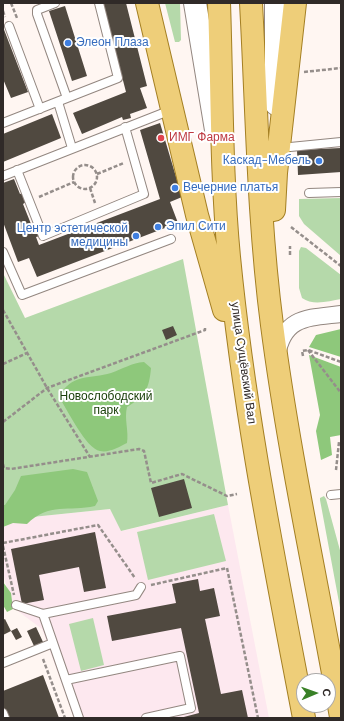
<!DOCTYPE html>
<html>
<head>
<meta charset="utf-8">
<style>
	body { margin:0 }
	#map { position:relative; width:344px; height:721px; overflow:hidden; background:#fff6f2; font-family:"DM Sans",sans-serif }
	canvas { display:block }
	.frame { position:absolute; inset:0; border:4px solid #302a28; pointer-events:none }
	.north { position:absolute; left:296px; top:673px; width:40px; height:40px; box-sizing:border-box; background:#fff; border:1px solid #acaaa9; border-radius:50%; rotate:88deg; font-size:11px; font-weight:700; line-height:16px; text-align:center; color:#302a28 }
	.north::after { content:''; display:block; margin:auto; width:14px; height:18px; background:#398127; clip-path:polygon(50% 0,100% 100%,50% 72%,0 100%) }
</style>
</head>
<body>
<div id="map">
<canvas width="344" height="721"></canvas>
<div class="frame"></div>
<div class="north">С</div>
</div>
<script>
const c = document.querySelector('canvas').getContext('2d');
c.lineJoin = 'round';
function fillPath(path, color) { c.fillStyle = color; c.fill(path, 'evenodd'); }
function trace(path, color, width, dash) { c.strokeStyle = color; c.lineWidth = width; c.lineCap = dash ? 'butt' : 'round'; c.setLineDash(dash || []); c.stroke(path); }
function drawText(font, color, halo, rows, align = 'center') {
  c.font = font + ' "DM Sans",sans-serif'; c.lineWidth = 4; c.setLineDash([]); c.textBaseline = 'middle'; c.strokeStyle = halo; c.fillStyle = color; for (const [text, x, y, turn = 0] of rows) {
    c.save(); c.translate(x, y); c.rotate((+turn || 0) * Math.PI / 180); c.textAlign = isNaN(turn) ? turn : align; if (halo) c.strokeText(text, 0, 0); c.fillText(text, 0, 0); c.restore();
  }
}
const education = new Path2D(`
	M 228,505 L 269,718 L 74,718 L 42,629 L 11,606 L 3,572 L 3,520 L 110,509 L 122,531 Z`);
const green = new Path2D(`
	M 165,3 L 180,3 L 181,40 L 179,42 L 175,42 Z
	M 341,198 L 341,256 L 304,224 L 299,216 L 299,199 Z
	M 301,247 L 306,248 L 341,275 L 341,299 C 329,301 313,306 302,298 L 299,288 L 299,251 Z
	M 183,259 L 228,505 L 121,531 L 110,509 L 3,520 L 3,273 L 25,318 Z
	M 324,496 L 326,499 L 341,554 L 341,613 L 320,500 L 320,498 Z
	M 214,514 L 226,561 L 148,580 L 137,532 Z
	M 93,618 L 104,665 L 81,671 L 69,624 Z`);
const forest = new Path2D(`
	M 341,329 L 341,357 L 309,347 L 316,335 Z
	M 309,355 L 341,367 L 341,435 L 330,437 L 332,455 L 321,460 L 316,431 L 320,415 Z
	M 144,362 L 151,368 C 149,390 145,396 127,407 C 124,419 129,431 127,443 C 119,447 109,453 100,451 C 86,449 67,409 59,397 C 71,373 91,379 111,373 C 122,369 132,363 144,362 Z
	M 73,469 L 87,472 L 98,501 L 95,506 C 69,512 49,502 27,524 L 13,523 L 3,527 L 3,505 L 5,505 L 15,490 L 21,476 Z
	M 3,582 L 11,593 L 13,609 L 7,612 L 3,605 Z`);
const building = new Path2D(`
	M 103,3 L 126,3 L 147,86 L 140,88 L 147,108 L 130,114 L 131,118 L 123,120 L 122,117 L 82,134 L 73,113 L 126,92 Z
	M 65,6 L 87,76 L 72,81 L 49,11 Z
	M 3,27 L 28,92 L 11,98 L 3,79 Z
	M 52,114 L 61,138 L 3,162 L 3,134 Z
	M 160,123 L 182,197 L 170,202 L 178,223 L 37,277 L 29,258 L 18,262 L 3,222 L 3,183 L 14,179 L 20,194 L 23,193 L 26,202 L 23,204 L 33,229 L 36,227 L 40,236 L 36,237 L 39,245 L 160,199 L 140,130 Z
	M 341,148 L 341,172 L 298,175 L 297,150 Z
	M 173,326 L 177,335 L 166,340 L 162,330 Z
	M 184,479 L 192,508 L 159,517 L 151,488 Z
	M 95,532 L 106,588 L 84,592 L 79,567 L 39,575 L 44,600 L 22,604 L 11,549 Z
	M 198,579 L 200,591 L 214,588 L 220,616 L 205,619 L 221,694 L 242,690 L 248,718 L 180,718 L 199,713 L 181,628 L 112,641 L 107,616 L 176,603 L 172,584 Z
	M 5,619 L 11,631 L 3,635 L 3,620 Z
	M 36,627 L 43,642 L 34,646 L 27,631 Z
	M 17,628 L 22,637 L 16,640 L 11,631 Z
	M 43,675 L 59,718 L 8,718 L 3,705 L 3,691 Z`);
const path = new Path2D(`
	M 11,3 L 17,18
	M 3,11 L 5,17
	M 304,72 L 341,68
	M73 177a12 12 0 1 1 24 0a12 12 0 1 1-24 0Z
	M 97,174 L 124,163
	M 90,188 L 95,203
	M 39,197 L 74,182
	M 291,227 L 341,266
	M 290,255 L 290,246
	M 3,310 L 47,388 L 90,457
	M 308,350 L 341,393
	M 303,356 L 302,351 L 308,350 L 341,362
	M 3,364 L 27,353
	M 3,422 L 47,388 L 205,330 L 205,327
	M 3,464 L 4,468 L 11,469 L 139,449 L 144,451 L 151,483 L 182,474 L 227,496 L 237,494
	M 336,470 L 339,442 L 341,441
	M 3,543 L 98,525 L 135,578
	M 3,546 L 14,595
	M 151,585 L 227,568 L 258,718
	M 43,659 L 65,718`);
const lane = new Path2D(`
	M 55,3 L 37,10 L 37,14 L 67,98
	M 9,26 L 40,109
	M 58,102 L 72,148
	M 3,123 L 118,78 L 99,3
	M 280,148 L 341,142
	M 17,170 L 43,236 L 144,194 L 125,127
	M 3,176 L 171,110
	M 309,193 L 341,192
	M 3,252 L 22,295 L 171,239
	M 331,495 L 341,494
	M 16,605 L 43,614 L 79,718
	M 43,614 L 136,595 L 141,587
	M 3,663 L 53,643
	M 66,680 L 180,656 L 191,708 L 146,718
	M 3,713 L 5,718`);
const street = new Path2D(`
	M 277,355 C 284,316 308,318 341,314`);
const secondary = new Path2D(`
	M 195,3 L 216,130
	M 276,104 L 276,3`);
const primary = new Path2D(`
	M 147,3 L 197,215 L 224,310
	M 219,3 C 222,87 221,173 229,257 C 244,412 275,565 304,718
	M 251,3 C 257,110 258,218 272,325 C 289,456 318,587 341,717
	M 274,210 L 276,173 L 295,3`);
const markers = [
	[68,43,4,"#3f7fe0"],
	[161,138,4,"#e0444e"],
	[319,161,4,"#3f7fe0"],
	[175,188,4,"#3f7fe0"],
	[158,227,4,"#3f7fe0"],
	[136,236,4,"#3f7fe0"]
];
const shopNames = [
	["Элеон Плаза",76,43],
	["Каскад-Мебель",311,161,"right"],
	["Вечерние платья",183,188],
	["Эпил Сити",166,227],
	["Центр эстетической",128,229,"right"],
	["медицины",128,243,"right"]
];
const healthNames = [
	["ИМГ Фарма",169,138]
];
const streetNames = [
	["улица Сущёвский Вал",243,363,82]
];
const parkNames = [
	["Новослободский",106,397],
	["парк",106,411]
];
fillPath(education, '#fde8ef');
fillPath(green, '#b5d9aa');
fillPath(forest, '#8ec87b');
fillPath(building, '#504940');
trace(lane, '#938780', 10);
trace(street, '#938780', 18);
trace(secondary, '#938780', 24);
trace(primary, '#a47f23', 24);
trace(path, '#958e8b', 2.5, [4, 2]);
trace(lane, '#fff', 8);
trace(street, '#fff', 16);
trace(secondary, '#fff', 22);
trace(primary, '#eece79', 22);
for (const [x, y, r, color] of markers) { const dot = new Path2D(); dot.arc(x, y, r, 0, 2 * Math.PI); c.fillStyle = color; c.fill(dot); trace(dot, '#fff', 1.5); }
drawText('12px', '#366cbe', '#fff', shopNames, 'left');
drawText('12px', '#be3a42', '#fff', healthNames, 'left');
drawText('12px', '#302a28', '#fff', streetNames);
drawText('12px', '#1b400b', '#fff', parkNames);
</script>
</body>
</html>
